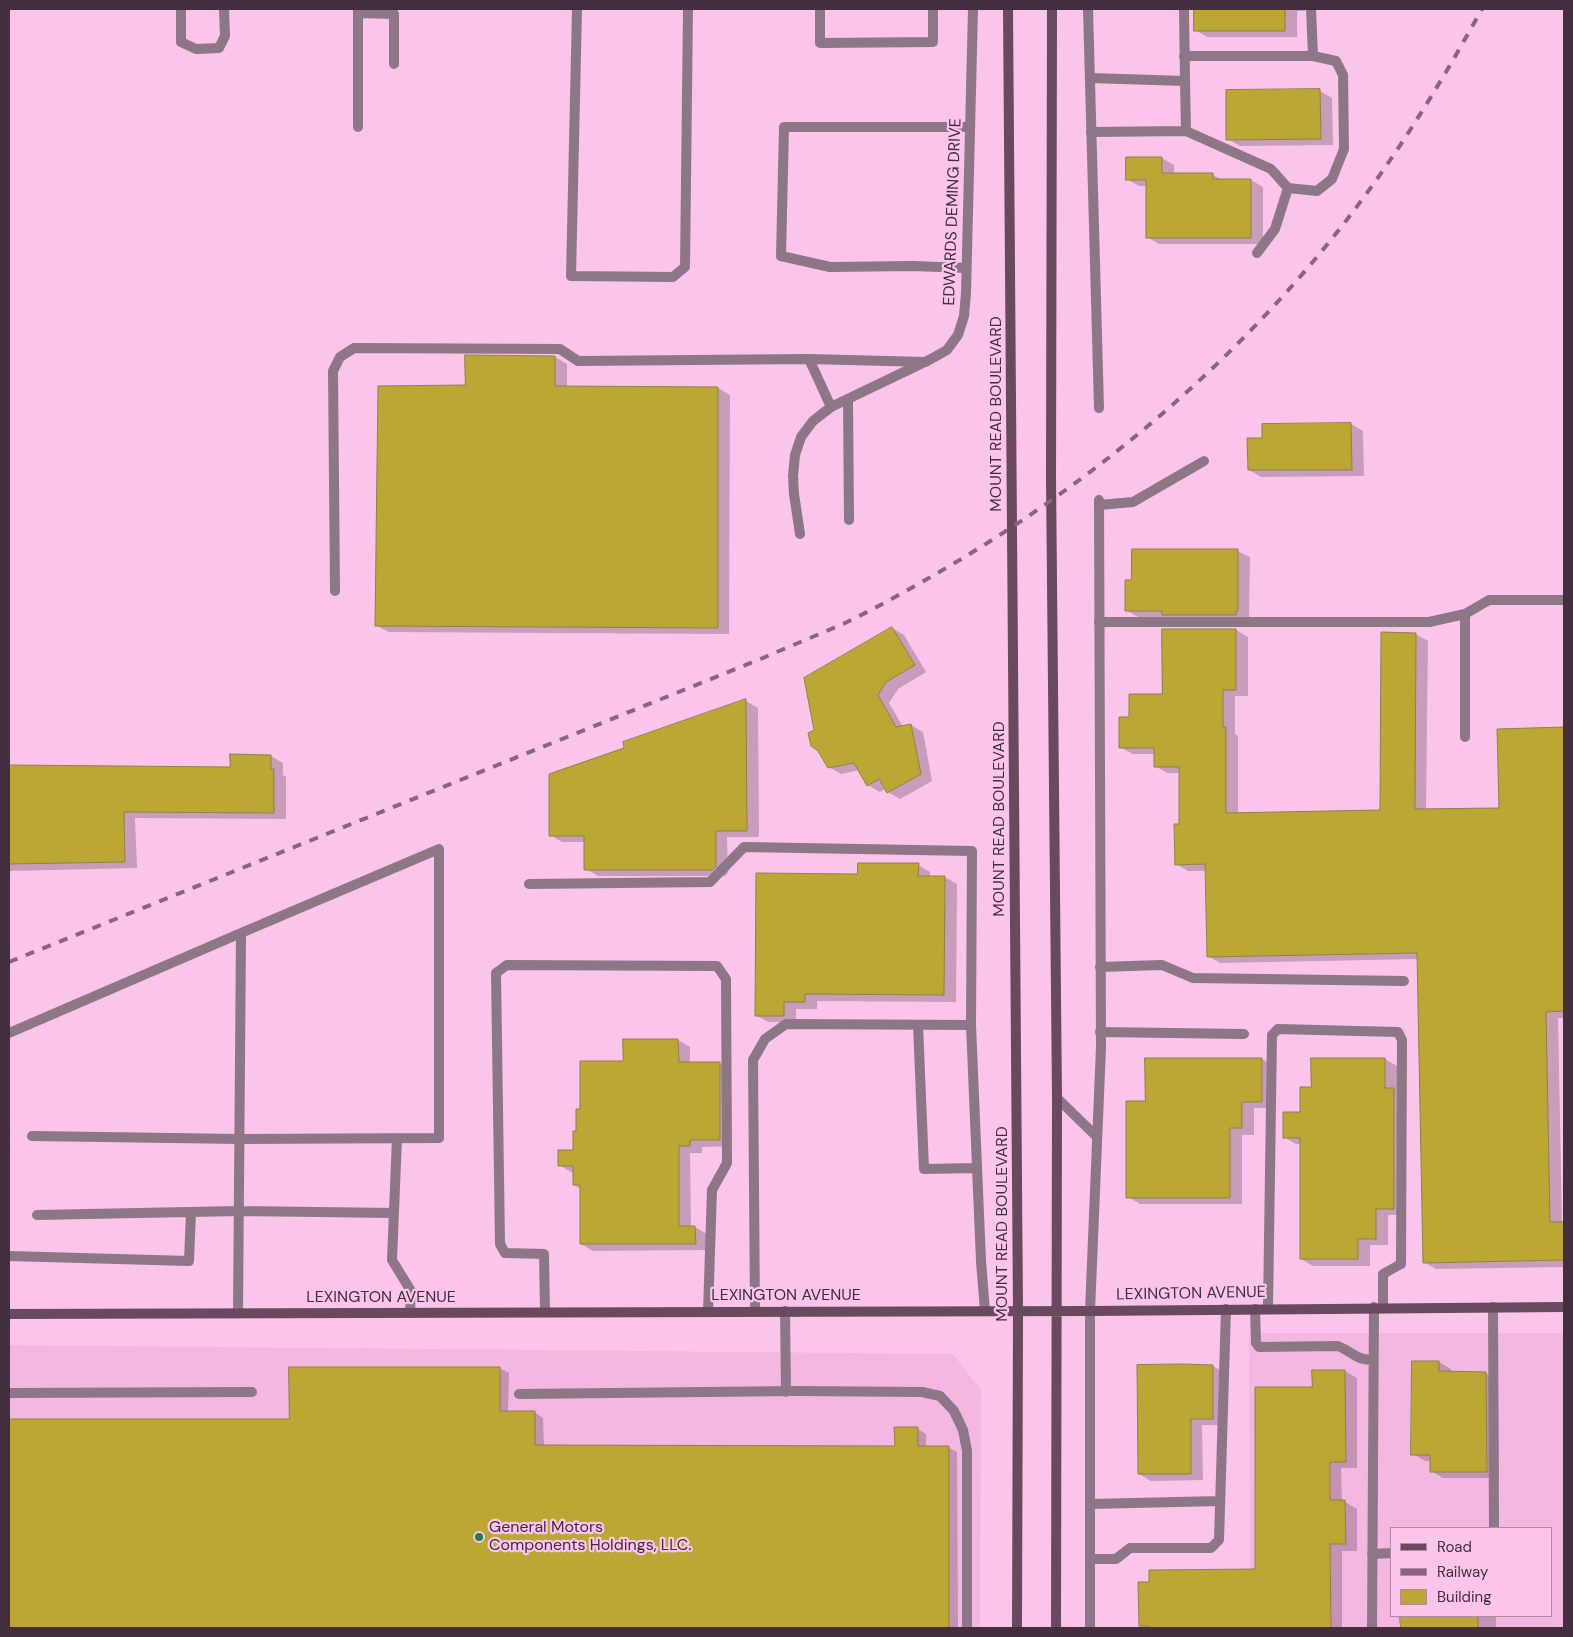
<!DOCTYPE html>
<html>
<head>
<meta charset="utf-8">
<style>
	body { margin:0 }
	#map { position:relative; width:1573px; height:1637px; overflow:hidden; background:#fbc4ea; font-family:"DM Sans",sans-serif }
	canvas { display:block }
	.frame { position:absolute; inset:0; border:10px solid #432e3d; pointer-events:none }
	.legend { position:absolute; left:1390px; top:1527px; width:162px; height:90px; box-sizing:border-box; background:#fbc4ea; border:1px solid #b188a5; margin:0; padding:6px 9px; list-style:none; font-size:15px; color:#432e3d }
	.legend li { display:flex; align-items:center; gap:10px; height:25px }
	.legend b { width:25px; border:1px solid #b188a5 }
</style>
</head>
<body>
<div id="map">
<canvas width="1573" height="1637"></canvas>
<div class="frame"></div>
<ul class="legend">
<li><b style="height:6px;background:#68495e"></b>Road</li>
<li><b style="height:6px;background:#87667d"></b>Railway</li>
<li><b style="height:14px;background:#bca634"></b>Building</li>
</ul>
</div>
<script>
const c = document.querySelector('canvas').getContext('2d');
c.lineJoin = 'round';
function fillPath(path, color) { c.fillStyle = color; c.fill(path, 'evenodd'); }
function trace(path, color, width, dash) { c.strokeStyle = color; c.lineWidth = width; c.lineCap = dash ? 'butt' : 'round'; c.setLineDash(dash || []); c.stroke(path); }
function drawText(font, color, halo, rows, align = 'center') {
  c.font = font + ' "DM Sans",sans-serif'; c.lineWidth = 4.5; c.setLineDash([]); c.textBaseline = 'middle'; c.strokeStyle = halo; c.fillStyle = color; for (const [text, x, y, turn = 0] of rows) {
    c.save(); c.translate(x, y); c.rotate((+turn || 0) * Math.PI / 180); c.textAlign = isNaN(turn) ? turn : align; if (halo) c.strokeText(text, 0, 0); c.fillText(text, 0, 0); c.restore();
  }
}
const built = new Path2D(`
	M 1249,1333 L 1564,1333 L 1564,1628 L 1250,1628 ZM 1392,1528 L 1552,1528 L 1552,1616 L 1392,1616 Z
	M 9,1345 L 953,1354 L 981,1390 L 980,1628 L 9,1628 Z`);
const shadow = new Path2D(`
	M 1195,9 L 1305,9 L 1305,11 L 1297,11 L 1297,37 L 1207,37 L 1195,30 Z
	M 1227,91 L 1320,91 L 1332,98 L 1333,145 L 1240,146 L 1228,139 Z
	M 1162,158 L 1174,165 L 1174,175 L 1213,175 L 1222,180 L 1251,180 L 1263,187 L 1263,244 L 1159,244 L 1147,237 L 1147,186 L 1139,186 L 1127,179 Z
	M 555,357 L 567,364 L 567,387 L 718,388 L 730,395 L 729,634 L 389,632 L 377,626 L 467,386 Z
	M 1351,424 L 1363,431 L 1364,476 L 1261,477 L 1249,470 L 1263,440 L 1263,425 Z
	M 1237,551 L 1250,557 L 1249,617 L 1138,617 L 1126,610 Z
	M 892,628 L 904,635 L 926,672 L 898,689 L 889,703 L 903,727 L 911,725 L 923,732 L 932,781 L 900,799 L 888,792 L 886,788 L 880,792 L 868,785 L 860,770 L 841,774 L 829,767 L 815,730 Z
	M 1236,630 L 1248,637 L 1248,696 L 1235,696 L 1235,734 L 1238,736 L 1238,814 L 1381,811 L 1415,634 L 1428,641 L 1426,810 L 1500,809 L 1499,730 L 1564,729 L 1564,1018 L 1558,1018 L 1562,1223 L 1564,1223 L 1564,1267 L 1436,1269 L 1424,1262 L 1419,959 L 1220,963 L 1208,956 L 1206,871 L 1188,871 L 1176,864 L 1180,825 L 1180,773 L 1167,773 L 1155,766 L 1155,754 L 1133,754 L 1120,747 L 1130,718 L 1163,695 Z
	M 746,701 L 758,708 L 759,837 L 727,837 L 728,873 L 725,876 L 598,876 L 586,869 L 585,842 L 562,842 L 550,835 L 626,748 L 625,743 Z
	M 232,756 L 271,756 L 283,763 L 283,775 L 286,777 L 286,819 L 135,818 L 137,868 L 9,871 L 9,766 L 232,768 Z
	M 918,865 L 930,872 L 930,877 L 945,877 L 957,884 L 956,1002 L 817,1001 L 817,1009 L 796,1009 L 796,1022 L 768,1022 L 756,1015 Z
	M 625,1040 L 678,1040 L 690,1047 L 690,1063 L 719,1063 L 731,1070 L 732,1146 L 702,1147 L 702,1153 L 690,1153 L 691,1227 L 695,1227 L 707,1234 L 707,1250 L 593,1251 L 581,1244 L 581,1189 L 574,1185 L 574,1172 L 571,1172 L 559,1165 L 574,1152 L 581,1111 L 625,1062 Z
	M 1262,1059 L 1274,1066 L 1274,1108 L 1254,1108 L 1254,1135 L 1242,1135 L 1242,1204 L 1140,1204 L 1128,1197 L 1146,1102 Z
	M 1385,1059 L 1397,1066 L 1397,1090 L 1406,1215 L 1388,1215 L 1388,1245 L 1370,1245 L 1370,1266 L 1313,1266 L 1301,1259 L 1301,1144 L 1296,1144 L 1284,1137 L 1302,1113 L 1312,1088 Z
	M 1439,1362 L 1451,1369 L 1451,1373 L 1486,1373 L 1498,1380 L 1499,1478 L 1443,1478 L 1431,1471 L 1431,1461 L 1425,1461 L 1413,1454 Z
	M 1213,1366 L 1225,1373 L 1225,1425 L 1202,1425 L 1203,1480 L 1151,1481 L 1139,1474 Z
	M 500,1368 L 509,1373 L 508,1412 L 534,1412 L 543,1418 L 544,1446 L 896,1447 L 918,1429 L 926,1434 L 926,1447 L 948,1447 L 957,1452 L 958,1628 L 9,1628 L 9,1420 L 290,1420 Z
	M 1345,1371 L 1357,1378 L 1357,1468 L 1341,1468 L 1342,1502 L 1345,1502 L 1357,1509 L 1357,1551 L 1342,1551 L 1342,1628 L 1145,1628 L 1140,1626 L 1256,1571 L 1313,1388 Z
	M 1402,1616 L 1496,1616 L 1496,1628 L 1402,1628 Z`);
const building = new Path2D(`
	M 1194,9 L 1285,9 L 1285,31 L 1194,31 Z
	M 1320,89 L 1321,139 L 1226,140 L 1226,90 Z
	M 1126,157 L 1162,157 L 1162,173 L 1213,173 L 1213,179 L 1251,179 L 1251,238 L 1146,238 L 1146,180 L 1126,180 Z
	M 465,355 L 555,356 L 555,386 L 718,387 L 718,628 L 375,626 L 378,386 L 465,385 Z
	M 1351,423 L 1352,470 L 1248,470 L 1247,438 L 1262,438 L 1262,424 Z
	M 1132,549 L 1238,549 L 1238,611 L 1236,611 L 1236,615 L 1162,615 L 1162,611 L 1125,611 L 1125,580 L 1131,580 Z
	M 892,627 L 915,665 L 886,682 L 878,695 L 896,727 L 911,724 L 921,774 L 887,793 L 879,779 L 867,786 L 854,763 L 828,768 L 818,751 L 811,746 L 808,733 L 814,730 L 804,678 Z
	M 1162,629 L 1236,629 L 1236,690 L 1223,690 L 1223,727 L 1226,727 L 1226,813 L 1380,810 L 1381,632 L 1416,633 L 1415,809 L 1499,808 L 1497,729 L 1564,727 L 1564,1011 L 1546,1012 L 1550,1222 L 1564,1222 L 1564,1260 L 1423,1263 L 1417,953 L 1207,957 L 1205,864 L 1175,865 L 1174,824 L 1179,824 L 1179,767 L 1154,767 L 1154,748 L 1119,748 L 1119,717 L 1129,717 L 1129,694 L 1162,694 Z
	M 746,699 L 747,831 L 716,831 L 716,866 L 712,870 L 584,870 L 584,836 L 549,836 L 549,774 L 624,748 L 623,742 Z
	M 230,754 L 271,755 L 271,769 L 274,769 L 274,813 L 124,812 L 125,862 L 9,864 L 9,765 L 230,767 Z
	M 858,863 L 919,863 L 918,876 L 945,876 L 944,995 L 805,994 L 805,1002 L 784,1002 L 784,1016 L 755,1016 L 756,873 L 857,874 Z
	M 623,1039 L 678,1039 L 679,1062 L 720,1062 L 720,1140 L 690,1140 L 690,1146 L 679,1146 L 679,1226 L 695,1226 L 696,1244 L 580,1244 L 580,1185 L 573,1185 L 573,1166 L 558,1166 L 558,1150 L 573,1150 L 573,1131 L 576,1131 L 576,1109 L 580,1109 L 580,1061 L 623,1061 Z
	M 1145,1058 L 1262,1058 L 1262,1102 L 1242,1102 L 1242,1128 L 1230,1128 L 1230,1198 L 1126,1198 L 1126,1101 L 1145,1101 Z
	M 1311,1058 L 1385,1058 L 1385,1088 L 1394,1088 L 1394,1209 L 1376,1209 L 1376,1239 L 1358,1239 L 1358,1259 L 1300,1259 L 1300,1138 L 1283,1138 L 1283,1112 L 1300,1112 L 1300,1087 L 1311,1087 Z
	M 1412,1361 L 1439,1361 L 1439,1371 L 1486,1372 L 1487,1472 L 1430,1472 L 1430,1455 L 1411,1455 Z
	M 1182,1364 L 1213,1365 L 1213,1419 L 1191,1419 L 1191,1474 L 1138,1474 L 1137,1365 Z
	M 289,1367 L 500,1367 L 500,1411 L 535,1411 L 535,1445 L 895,1446 L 894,1427 L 918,1427 L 918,1446 L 949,1446 L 949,1628 L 9,1628 L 9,1419 L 289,1419 Z
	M 1312,1370 L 1345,1370 L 1346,1462 L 1330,1462 L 1330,1500 L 1345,1500 L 1346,1544 L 1330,1544 L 1331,1628 L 1149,1628 L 1149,1626 L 1139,1626 L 1138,1582 L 1149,1582 L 1149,1570 L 1255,1569 L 1255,1387 L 1312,1387 Z
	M 1400,1616 L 1478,1616 L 1478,1628 L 1401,1628 Z`);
const service = new Path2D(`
	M 181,9 L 181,42 L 196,49 L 219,48 L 225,36 L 224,9
	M 358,9 L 358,127
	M 577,9 L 571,276 L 673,277 L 685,267 L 688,9
	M 820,9 L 820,43 L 933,42 L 933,9
	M 1311,9 L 1313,56
	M 358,13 L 394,14 L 394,64
	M 1184,56 L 1313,56 L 1336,61 L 1343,75 L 1344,149 L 1332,179 L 1317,191 L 1288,188 L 1271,169 L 1186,131
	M 1090,78 L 1185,81 L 1184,9
	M 1091,132 L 1186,131 L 1185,81
	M 1257,253 L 1275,229 L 1288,188
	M 966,268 L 913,266 L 830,267 L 781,256 L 784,127 L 970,127
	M 809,359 L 831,407
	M 848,399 L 849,520
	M 1099,505 L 1133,502 L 1204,461
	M 335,591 L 333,371 L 340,357 L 354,348 L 560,349 L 578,361 L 809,359 L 926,362
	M 1099,622 L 1429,622 L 1465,614
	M 1465,737 L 1465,614 L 1489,600 L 1564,600
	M 529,884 L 710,882 L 744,847 L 972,851 L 971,1025
	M 1100,967 L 1162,965 L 1193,978 L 1404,981
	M 918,1025 L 924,1169 L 977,1168
	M 1100,1032 L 1244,1034
	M 9,1033 L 241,933
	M 32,1136 L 240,1139 L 439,1138 L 439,849 L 241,933 C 240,1060 239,1187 238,1313
	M 397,1138 L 392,1260 L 411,1291 L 410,1313
	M 37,1215 L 239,1211 L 394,1213
	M 9,1256 L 189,1261 L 191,1212
	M 1493,1307 L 1494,1528
	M 1268,1308 L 1272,1035 L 1278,1029 L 1398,1032 L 1402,1040 L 1401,1264 L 1383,1274 L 1383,1307
	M 1255,1309 L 1256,1343 L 1259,1347 L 1338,1346 C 1355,1353 1353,1359 1373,1360
	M 785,1311 L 786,1392
	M 545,1312 L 544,1254 L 505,1253 L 500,1244 L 496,973 L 507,965 L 717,966 L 726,979 L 727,1163 L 712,1190 L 708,1312
	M 755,1312 L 753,1060 L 765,1039 L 786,1024 L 971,1025 L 981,1261 L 985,1311
	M 9,1393 L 252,1392
	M 519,1394 L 797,1391 L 922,1392 L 940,1396 L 954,1411 L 963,1430 L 967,1451 L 967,1628
	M 1090,1504 L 1220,1501
	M 1372,1554 L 1392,1553
	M 1090,1559 L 1116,1559 L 1130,1548 L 1211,1548 L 1219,1540 L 1226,1309
	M 1372,1628 L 1374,1307`);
const minor = new Path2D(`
	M 1088,9 L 1099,408
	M 800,534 L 794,494 L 793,476 L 795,455 L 801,437 L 813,421 L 831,407 L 931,359 L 947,350 L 958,335 L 964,316 L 966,293 L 973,9
	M 1057,1098 L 1096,1136
	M 1090,1628 L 1090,1311 L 1101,1047 L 1099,500`);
const secondary = new Path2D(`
	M 1008,9 L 1018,1311 L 1017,1628
	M 1052,9 L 1051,478 L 1057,1098 L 1056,1628
	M 9,1314 L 1090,1311 L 1564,1307`);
const rail = new Path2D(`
	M 9,962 L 763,658 C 790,646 818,635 845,623 C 878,607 910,589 941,571 C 1108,474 1259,343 1372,186 C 1413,129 1448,70 1482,9`);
const markers = [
	[479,1537,5,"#227c52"]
];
const streetNames = [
	["EDWARDS DEMING DRIVE",953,212,-88],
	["MOUNT READ BOULEVARD",997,414,-90],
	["MOUNT READ BOULEVARD",1000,819,-90],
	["MOUNT READ BOULEVARD",1003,1224,-90],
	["LEXINGTON AVENUE",1191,1294,-1],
	["LEXINGTON AVENUE",786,1296],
	["LEXINGTON AVENUE",381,1298]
];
const poiNames = [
	["General Motors",489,1528],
	["Components Holdings, LLC.",489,1546]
];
fillPath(built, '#f4b7e1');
fillPath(shadow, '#0003');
fillPath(building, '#bca634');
trace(building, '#8e8249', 1);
trace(service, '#8d7685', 10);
trace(minor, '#8d7685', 10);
trace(secondary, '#68495e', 10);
trace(rail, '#87667d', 4, [9, 9]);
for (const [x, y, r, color] of markers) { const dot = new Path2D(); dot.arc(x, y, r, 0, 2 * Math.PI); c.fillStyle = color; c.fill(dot); trace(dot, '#fbc4ea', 2); }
drawText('16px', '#432e3d', '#fbc4ea', streetNames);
drawText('16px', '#432e3d', '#fbc4ea', poiNames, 'left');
</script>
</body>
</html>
